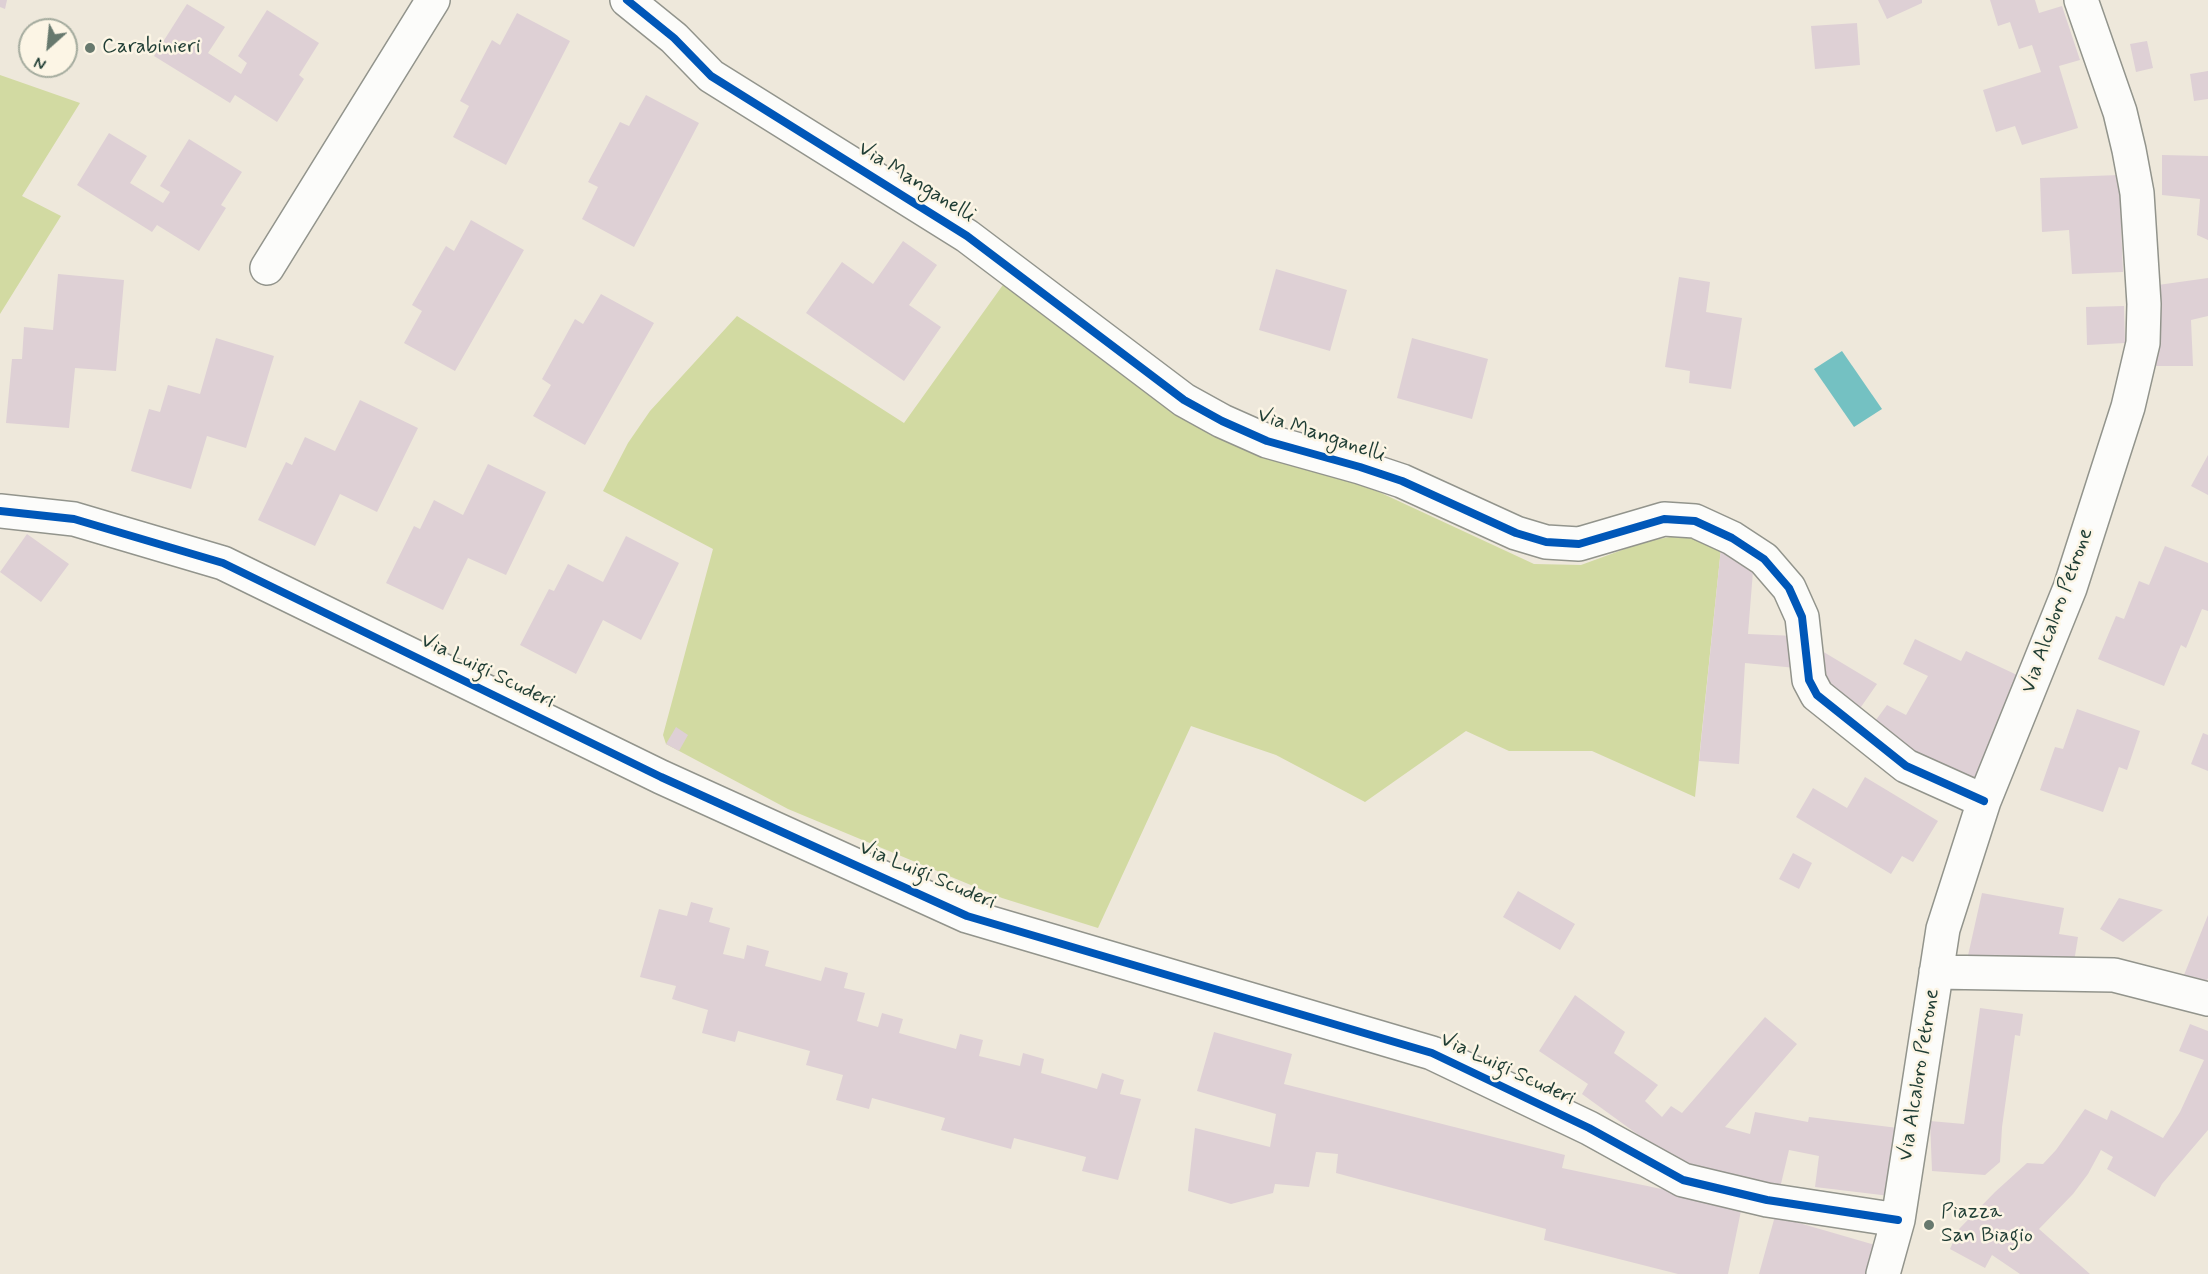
<!DOCTYPE html>
<html>
<head>
<meta charset="utf-8">
<style>
	body { margin:0 }
	#map { position:relative; width:2208px; height:1274px; overflow:hidden; background:#eee8db; font-family:Mynerve,sans-serif }
	canvas { display:block }
	.north { position:absolute; left:18px; top:18px; width:60px; height:60px; box-sizing:border-box; background:#fcf5e5; border:2px solid #a4ab9e; border-radius:50%; rotate:207deg; font-size:16px; font-weight:700; line-height:24px; text-align:center; color:#1f3d34 }
	.north::after { content:''; display:block; margin:auto; width:21px; height:27px; background:#67796e; clip-path:polygon(50% 0,100% 100%,50% 72%,0 100%) }
</style>
</head>
<body>
<div id="map">
<canvas width="2208" height="1274"></canvas>
<div class="north">N</div>
</div>
<script>
const c = document.querySelector('canvas').getContext('2d');
c.lineJoin = 'round';
function fillPath(path, color) { c.fillStyle = color; c.fill(path, 'evenodd'); }
function trace(path, color, width, dash) { c.strokeStyle = color; c.lineWidth = width; c.lineCap = dash ? 'butt' : 'round'; c.setLineDash(dash || []); c.stroke(path); }
function drawText(font, color, halo, rows, align = 'center') {
  c.font = font + ' Mynerve,sans-serif'; c.lineWidth = 5; c.setLineDash([]); c.textBaseline = 'middle'; c.strokeStyle = halo; c.fillStyle = color; for (const [text, x, y, turn = 0] of rows) {
    c.save(); c.translate(x, y); c.rotate((+turn || 0) * Math.PI / 180); c.textAlign = isNaN(turn) ? turn : align; if (halo) c.strokeText(text, 0, 0); c.fillText(text, 0, 0); c.restore();
  }
}
const green = new Path2D(`
	M 0,75 L 80,103 L 22,196 L 61,216 L 0,314 Z
	M 1005,282 L 1147,394 L 1235,445 L 1282,463 L 1343,479 L 1379,492 L 1534,564 L 1581,565 L 1644,542 L 1685,534 L 1721,548 L 1695,797 L 1592,751 L 1509,751 L 1466,731 L 1365,802 L 1276,755 L 1191,726 L 1098,928 L 1002,898 L 788,809 L 666,744 L 663,735 L 713,549 L 603,491 L 628,443 L 650,411 L 737,316 L 904,423 Z`);
const water = new Path2D(`
	M 1842,351 L 1882,409 L 1854,427 L 1814,369 Z`);
const building = new Path2D(`
	M 0,0 L 7,0 L 5,9 L 0,7 Z
	M 1878,0 L 1922,0 L 1922,3 L 1887,19 Z
	M 1990,0 L 2035,0 L 2039,13 L 2062,6 L 2080,60 L 2059,66 L 2078,128 L 2022,145 L 2015,126 L 1996,132 L 1983,90 L 2041,72 L 2032,45 L 2019,49 L 2010,22 L 1998,26 Z
	M 187,4 L 225,27 L 208,53 L 241,74 L 247,63 L 238,56 L 267,10 L 319,43 L 299,75 L 304,79 L 277,122 L 235,95 L 230,103 L 154,56 Z
	M 517,13 L 570,41 L 506,165 L 453,137 L 469,106 L 460,101 L 492,40 L 500,45 Z
	M 1857,23 L 1860,65 L 1815,69 L 1811,26 Z
	M 2147,41 L 2153,68 L 2136,72 L 2130,44 Z
	M 2208,71 L 2208,99 L 2194,101 L 2190,74 Z
	M 646,95 L 699,123 L 634,247 L 582,219 L 598,187 L 588,182 L 620,122 L 629,126 Z
	M 109,133 L 147,156 L 130,183 L 163,203 L 170,192 L 160,186 L 189,139 L 242,172 L 221,205 L 226,208 L 199,251 L 157,225 L 152,232 L 77,185 Z
	M 2162,155 L 2208,156 L 2208,240 L 2197,235 L 2200,199 L 2162,195 Z
	M 2119,175 L 2123,272 L 2072,274 L 2069,230 L 2042,232 L 2040,178 Z
	M 471,220 L 524,250 L 455,371 L 404,343 L 422,311 L 412,305 L 446,246 L 454,251 Z
	M 903,241 L 937,265 L 909,305 L 941,327 L 904,381 L 806,313 L 842,262 L 873,284 Z
	M 1276,269 L 1347,290 L 1330,351 L 1259,330 Z
	M 58,274 L 124,280 L 116,371 L 75,368 L 69,428 L 6,423 L 12,359 L 22,359 L 24,327 L 53,330 Z
	M 1679,277 L 1710,282 L 1706,312 L 1742,318 L 1731,389 L 1689,383 L 1690,371 L 1665,367 Z
	M 2208,278 L 2208,316 L 2191,320 L 2193,366 L 2154,366 L 2161,324 L 2158,285 Z
	M 601,294 L 654,323 L 585,445 L 533,416 L 551,385 L 542,379 L 575,319 L 583,324 Z
	M 2124,306 L 2125,343 L 2087,345 L 2086,307 Z
	M 216,338 L 274,356 L 246,448 L 207,436 L 191,489 L 131,471 L 149,409 L 160,412 L 168,385 L 200,394 Z
	M 1412,338 L 1488,359 L 1472,419 L 1397,398 Z
	M 360,400 L 418,428 L 377,512 L 340,494 L 315,546 L 258,520 L 286,462 L 292,465 L 305,437 L 335,451 Z
	M 2208,455 L 2208,495 L 2191,486 Z
	M 488,464 L 546,492 L 506,575 L 468,558 L 443,610 L 386,583 L 414,526 L 420,529 L 434,500 L 463,515 Z
	M 27,534 L 69,564 L 41,602 L 0,572 Z
	M 626,536 L 679,563 L 641,640 L 603,620 L 576,674 L 520,645 L 549,589 L 554,591 L 568,564 L 603,582 Z
	M 2165,546 L 2208,563 L 2208,611 L 2202,609 L 2186,648 L 2181,645 L 2164,686 L 2098,659 L 2116,616 L 2124,619 L 2139,581 L 2149,585 Z
	M 1721,548 L 1753,571 L 1748,634 L 1796,636 L 1796,668 L 1745,663 L 1739,764 L 1699,761 Z
	M 1808,634 L 1821,634 L 1822,651 L 1877,684 L 1854,717 L 1814,678 Z
	M 1915,639 L 1961,661 L 1966,651 L 2017,675 L 1977,784 L 1910,756 L 1870,728 L 1887,705 L 1906,715 L 1928,676 L 1903,664 Z
	M 2077,709 L 2140,731 L 2127,770 L 2119,767 L 2103,812 L 2040,790 L 2055,747 L 2063,749 Z
	M 676,727 L 688,735 L 679,751 L 666,744 Z
	M 2203,733 L 2208,735 L 2208,771 L 2191,764 Z
	M 1865,777 L 1938,821 L 1913,862 L 1902,856 L 1891,874 L 1796,817 L 1813,788 L 1847,808 Z
	M 1793,853 L 1812,863 L 1799,889 L 1779,879 Z
	M 1518,891 L 1575,924 L 1560,950 L 1503,917 Z
	M 1982,893 L 2064,908 L 2059,934 L 2078,937 L 2074,962 L 1967,960 Z
	M 2119,898 L 2163,910 L 2123,942 L 2100,929 Z
	M 691,902 L 713,908 L 709,922 L 730,928 L 723,954 L 744,959 L 747,945 L 769,951 L 765,966 L 821,981 L 825,967 L 848,973 L 844,988 L 865,993 L 857,1021 L 878,1027 L 882,1013 L 903,1019 L 899,1033 L 927,1041 L 956,1049 L 960,1034 L 983,1040 L 979,1056 L 1020,1066 L 1023,1053 L 1044,1059 L 1041,1073 L 1097,1089 L 1102,1073 L 1124,1080 L 1120,1094 L 1141,1099 L 1118,1180 L 1082,1171 L 1086,1157 L 1014,1138 L 1011,1149 L 941,1130 L 945,1118 L 872,1098 L 869,1109 L 836,1100 L 843,1075 L 806,1065 L 810,1051 L 738,1031 L 735,1042 L 702,1033 L 708,1010 L 672,999 L 676,986 L 640,977 L 659,909 L 687,916 Z
	M 2208,915 L 2208,978 L 2205,984 L 2184,975 Z
	M 1575,995 L 1625,1032 L 1614,1053 L 1658,1085 L 1645,1101 L 1662,1117 L 1671,1106 L 1682,1113 L 1765,1017 L 1797,1044 L 1725,1127 L 1750,1134 L 1755,1112 L 1808,1122 L 1809,1117 L 1898,1128 L 1890,1196 L 1815,1187 L 1819,1156 L 1789,1150 L 1780,1188 L 1696,1167 L 1644,1139 L 1582,1094 L 1588,1084 L 1539,1051 Z
	M 1980,1008 L 2023,1014 L 2020,1036 L 2015,1035 L 2002,1127 L 2000,1162 L 1985,1175 L 1932,1171 L 1930,1121 L 1964,1124 Z
	M 2190,1024 L 2208,1031 L 2208,1130 L 2162,1184 L 2155,1197 L 2107,1169 L 2113,1157 L 2101,1150 L 2088,1174 L 2073,1194 L 2039,1229 L 2090,1274 L 2020,1274 L 1992,1255 L 1985,1268 L 1950,1249 L 1959,1229 L 1995,1192 L 2027,1163 L 2043,1164 L 2056,1150 L 2085,1109 L 2107,1120 L 2111,1110 L 2163,1138 L 2180,1112 L 2204,1060 L 2179,1051 Z
	M 1214,1032 L 1292,1054 L 1284,1084 L 1565,1155 L 1562,1168 L 1742,1206 L 1728,1274 L 1678,1274 L 1544,1240 L 1546,1229 L 1336,1173 L 1338,1154 L 1316,1152 L 1309,1187 L 1275,1184 L 1273,1193 L 1231,1204 L 1188,1191 L 1195,1128 L 1270,1147 L 1276,1114 L 1197,1091 Z
	M 1775,1216 L 1875,1245 L 1867,1274 L 1759,1274 Z`);
const street = new Path2D(`
	M 627,0 L 674,38 L 711,76 L 967,236 L 1184,400 L 1222,421 L 1267,441 L 1360,467 L 1402,481 L 1516,533 L 1546,542 L 1579,544 L 1664,519 L 1695,521 L 1732,538 L 1764,559 L 1789,588 L 1802,617 L 1809,680 L 1817,695 L 1906,766 L 1984,801
	M 267,268 L 433,0
	M 0,511 L 74,519 L 223,563 L 661,777 L 967,916 L 1432,1053 L 1589,1128 L 1683,1180 L 1767,1200 L 1898,1220
	M 1936,972 L 2114,975 L 2208,999
	M 1883,1274 L 1898,1220 L 1943,929 L 1984,801 L 2070,588 L 2128,407 L 2143,343 L 2144,304 L 2137,193 L 2129,150 L 2120,112 L 2081,0`);
const cycleway = new Path2D(`
	M 627,0 L 674,38 L 711,76 L 967,236 L 1184,400 L 1222,421 L 1267,441 L 1360,467 L 1402,481 L 1516,533 L 1546,542 L 1579,544 L 1664,519 L 1695,521 L 1732,538 L 1764,559 L 1789,588 L 1802,617 L 1809,680 L 1817,695 L 1906,766 L 1984,801
	M 0,511 L 74,519 L 223,563 L 661,777 L 967,916 L 1432,1053 L 1589,1128 L 1683,1180 L 1767,1200 L 1898,1220`);
const markers = [
	[90,48,6,"#67796e"],
	[1929,1225,6,"#67796e"]
];
const poiNames = [
	["Carabinieri",102,48],
	["Piazza",1941,1213],
	["San Biagio",1941,1237]
];
const streetNames = [
	["Via Manganelli",916,183,32],
	["Via Manganelli",1321,436,18],
	["Via Alcaloro Petrone",2058,611,-70],
	["Via Luigi Scuderi",487,672,26],
	["Via Luigi Scuderi",927,876,23],
	["Via Luigi Scuderi",1507,1070,25],
	["Via Alcaloro Petrone",1920,1075,-81]
];
fillPath(green, '#d2daa2');
fillPath(water, '#74c1c2');
fillPath(building, '#ded0d5');
trace(street, '#92948c', 36);
trace(street, '#fcfcfa', 33);
trace(cycleway, '#0057b8', 8);
for (const [x, y, r, color] of markers) { const dot = new Path2D(); dot.arc(x, y, r, 0, 2 * Math.PI); c.fillStyle = color; c.fill(dot); trace(dot, '#fcf5e5', 2); }
drawText('21px', '#1f3d34', '#fcf5e5', poiNames, 'left');
drawText('21px', '#1f3d34', '#fcf5e5', streetNames);
</script>
</body>
</html>
